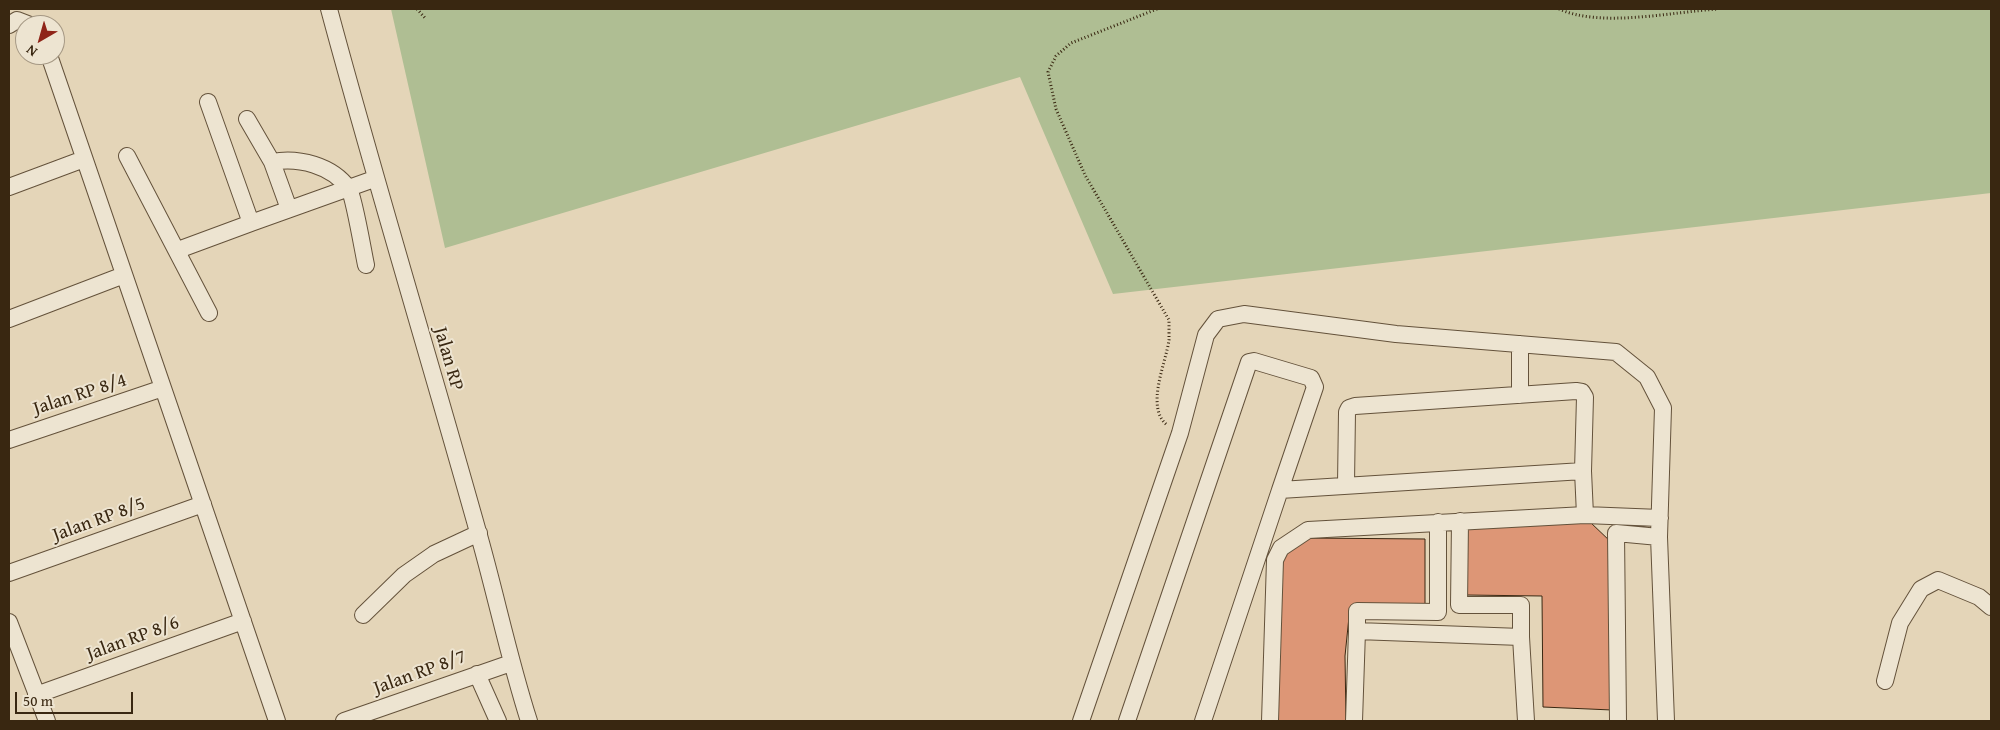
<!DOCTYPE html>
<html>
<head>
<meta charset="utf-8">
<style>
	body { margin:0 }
	#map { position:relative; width:2000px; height:730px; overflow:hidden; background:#e4d5b8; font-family:"Gentium Book Plus",serif }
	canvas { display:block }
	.frame { position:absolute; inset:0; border:10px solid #392711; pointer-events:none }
	.north { position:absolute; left:15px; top:15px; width:50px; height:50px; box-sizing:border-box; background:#ede4d1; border:1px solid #a59884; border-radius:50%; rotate:218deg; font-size:14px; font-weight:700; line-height:20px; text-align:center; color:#392711 }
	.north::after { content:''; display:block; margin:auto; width:18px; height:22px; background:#8f2418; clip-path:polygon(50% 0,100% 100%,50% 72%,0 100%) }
	.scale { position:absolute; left:15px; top:692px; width:118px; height:22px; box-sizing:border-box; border:2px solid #392711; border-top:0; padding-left:6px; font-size:15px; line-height:18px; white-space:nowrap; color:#392711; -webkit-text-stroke:4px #ede4d1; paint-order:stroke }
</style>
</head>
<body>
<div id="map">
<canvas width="2000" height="730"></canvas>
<div class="frame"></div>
<div class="north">N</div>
<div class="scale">50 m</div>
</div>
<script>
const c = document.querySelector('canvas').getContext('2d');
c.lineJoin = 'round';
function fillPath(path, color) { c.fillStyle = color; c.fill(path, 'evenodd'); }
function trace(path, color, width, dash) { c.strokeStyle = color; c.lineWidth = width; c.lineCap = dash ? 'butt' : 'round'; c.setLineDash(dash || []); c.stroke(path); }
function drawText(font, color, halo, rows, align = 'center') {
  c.font = font + ' "Gentium Book Plus",serif'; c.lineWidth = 4; c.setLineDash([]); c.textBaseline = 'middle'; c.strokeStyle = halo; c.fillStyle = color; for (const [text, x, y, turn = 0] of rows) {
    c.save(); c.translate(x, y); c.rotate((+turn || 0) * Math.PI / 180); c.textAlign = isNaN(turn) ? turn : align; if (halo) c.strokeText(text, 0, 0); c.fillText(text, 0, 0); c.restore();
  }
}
const green = new Path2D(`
	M 391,9 L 1991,9 L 1991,193 L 1113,294 L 1020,77 L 445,248 Z`);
const building = new Path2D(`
	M 1590,522 L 1612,543 L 1612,710 L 1543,707 L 1542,596 L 1466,595 L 1464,527 Z
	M 1305,538 L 1425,539 L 1425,605 L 1350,607 L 1345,656 L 1346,721 L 1275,721 L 1278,561 Z`);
const path = new Path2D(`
	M 417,9 L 425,18
	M 1157,9 L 1071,43 L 1056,56 L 1048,72 L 1056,109 L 1085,175 L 1169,320 C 1169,327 1169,334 1169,340 C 1166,363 1145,407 1167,425
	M 1559,9 C 1601,28 1671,12 1718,9`);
const minor = new Path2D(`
	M 329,9 C 376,184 429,357 478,532 C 496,595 509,659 529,721
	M 9,25 L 17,20 L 30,25
	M 49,55 L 277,721
	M 208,102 L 251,223 L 374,179
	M 247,119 L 272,162 L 289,209
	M 127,156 L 209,313
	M 272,162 C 298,157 332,165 349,189 C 354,197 363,251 366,265
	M 9,187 L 84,159
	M 178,250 L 251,223
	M 9,319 L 124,275
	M 1520,395 L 1520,344
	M 9,440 L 163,388
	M 1346,484 L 1347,412 L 1349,408 L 1355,406 L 1576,391 L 1582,392 L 1585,397 L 1583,471 L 1585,515
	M 1460,521 L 1459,605 L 1521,605 L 1521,637
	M 9,573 L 203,504
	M 363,615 L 404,575 L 434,554 L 479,533
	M 9,622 L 47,721
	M 1357,631 L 1357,611 L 1438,612 L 1438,522
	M 477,674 L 498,721
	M 1885,681 L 1900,623 L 1921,589 L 1938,580 L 1979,597 L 1991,607
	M 36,695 L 243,621
	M 344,721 L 511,663
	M 1081,721 L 1180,433 L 1206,335 L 1218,319 L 1244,314 L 1396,334 L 1616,352 L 1647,377 L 1663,408 L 1659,537 L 1666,721
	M 1127,721 L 1249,362 L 1254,361 L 1311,378 L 1315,387 L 1280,490 L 1583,471
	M 1203,721 L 1280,490
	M 1270,721 L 1275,560 L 1281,548 L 1308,530 L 1585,515 L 1660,518
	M 1354,721 L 1357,631 L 1521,637 L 1526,721
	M 1618,721 L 1616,533 L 1659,537`);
const streetNames = [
	["Jalan RP",448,359,74],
	["Jalan RP 8/4",80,395,-18],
	["Jalan RP 8/5",99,520,-20],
	["Jalan RP 8/6",133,639,-20],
	["Jalan RP 8/7",420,673,-20]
];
fillPath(green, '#afbe93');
fillPath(building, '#dd9676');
trace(building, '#392711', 1);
trace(minor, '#64523b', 18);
trace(path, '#392711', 3, [1, 2.5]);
trace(minor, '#ede4d1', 16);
drawText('19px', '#392711', '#ede4d1', streetNames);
</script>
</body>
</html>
